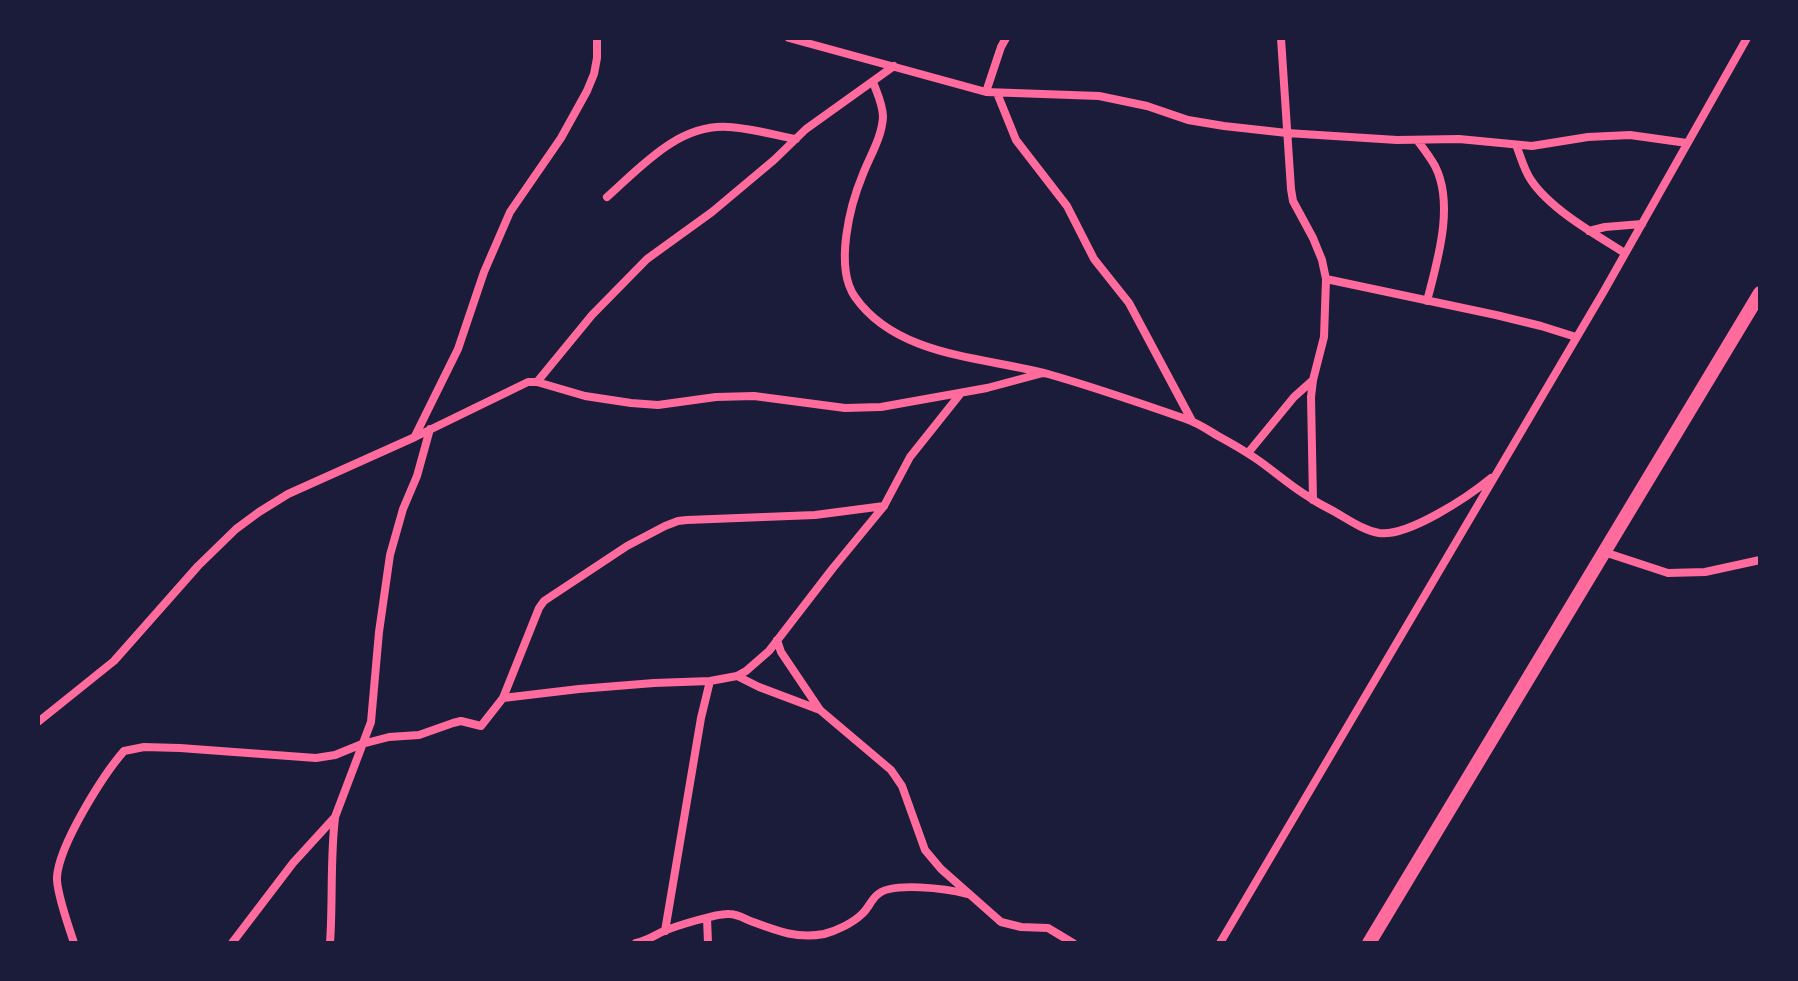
<!DOCTYPE html>
<html>
<head>
<meta charset="utf-8">
<style>
	body { margin:0 }
	#map { position:relative; width:1798px; height:981px; overflow:hidden; background:#1b1b3a; font-family:Inter,sans-serif }
	canvas { display:block }
	.frame { position:absolute; inset:0; border:40px solid #1b1b3a; pointer-events:none }
</style>
</head>
<body>
<div id="map">
<canvas width="1798" height="981"></canvas>
<div class="frame"></div>
</div>
<script>
const c = document.querySelector('canvas').getContext('2d');
c.lineJoin = 'round';
function trace(path, color, width, dash) { c.strokeStyle = color; c.lineWidth = width; c.lineCap = dash ? 'butt' : 'round'; c.setLineDash(dash || []); c.stroke(path); }
const minor = new Path2D(`
	M 789,38 L 986,92 L 1099,96 L 1147,106 L 1188,120 L 1224,126 L 1287,133 L 1397,140 L 1459,139 L 1532,146 L 1588,137 L 1630,135 L 1687,143
	M 1281,38 L 1291,189 L 1293,201 L 1313,238 L 1322,260 L 1326,279 L 1324,337 L 1313,380 L 1311,397 L 1313,500
	M 873,82 C 877,93 883,105 883,117 C 882,137 870,156 863,174 C 850,205 834,267 855,297 C 897,357 984,357 1048,374 C 1094,387 1140,403 1186,419 C 1198,423 1208,430 1218,436 C 1231,443 1243,450 1255,458 C 1273,470 1290,486 1309,497 C 1317,503 1326,507 1335,512 C 1349,520 1363,530 1379,533 C 1408,537 1468,497 1491,478
	M 986,92 L 1001,47 L 1006,38
	M 997,93 L 1016,140 L 1067,206 L 1094,259 L 1129,303 L 1192,421
	M 1417,140 C 1423,148 1430,157 1435,166 C 1455,205 1437,262 1427,301
	M 1516,145 C 1521,157 1524,170 1531,180 C 1550,209 1596,235 1625,253
	M 607,197 C 641,167 678,124 728,127 C 750,128 774,135 796,139
	M 1589,231 L 1605,227 L 1642,224
	M 1326,279 L 1496,315 L 1541,326 L 1576,337
	M 537,382 L 592,315 L 647,259 L 712,212 L 774,160 L 806,129 L 894,66
	M 415,436 L 458,349 L 484,272 L 510,212 L 561,138 L 587,91 L 594,74 L 597,58 L 597,38
	M 1248,453 L 1294,397 L 1313,380
	M 1604,552 L 1668,573 L 1705,572 L 1760,560
	M 777,640 L 781,652 L 820,710 L 891,770 L 902,786 L 925,850 L 941,869 L 1001,922 L 1021,927 L 1048,928 L 1073,943
	M 737,676 L 759,687 L 820,710
	M 503,698 L 579,689 L 654,683 L 710,681 L 737,676 L 746,671 L 769,651 L 833,568 L 884,506 L 910,457 L 961,393
	M 38,722 L 114,661 L 198,566 L 236,529 L 259,512 L 288,494 L 415,437 L 528,382 L 537,382 L 585,396 L 631,403 L 658,405 L 716,397 L 754,396 L 845,408 L 881,407 L 987,388 L 1043,373
	M 707,918 L 708,943
	M 665,931 L 701,718 L 710,681
	M 74,943 C 69,927 56,892 57,877 C 59,845 103,775 124,751 L 144,747 L 180,748 L 316,758 L 335,755 L 362,744 L 389,737 L 419,735 L 453,723 L 461,721 L 481,726 L 503,698 L 539,608 L 544,601 L 627,546 L 665,526 L 678,521 L 687,520 L 815,515 L 884,506
	M 232,943 L 293,863 L 335,817 L 371,722 L 379,632 L 390,555 L 403,509 L 417,476 L 430,429
	M 330,943 C 333,901 330,860 335,818
	M 636,943 C 647,941 655,935 664,931 C 676,926 718,913 729,914 C 738,914 745,919 753,922 C 777,931 797,939 824,934 C 836,931 853,923 862,914 C 868,909 871,900 877,895 C 891,881 948,889 967,894
	M 1220,943 L 1604,291 L 1747,38`);
const trunk = new Path2D(`
	M 1369,943 L 1760,293`);
trace(minor, '#ff6b9d', 8);
trace(trunk, '#ff6b9d', 14);
</script>
</body>
</html>
